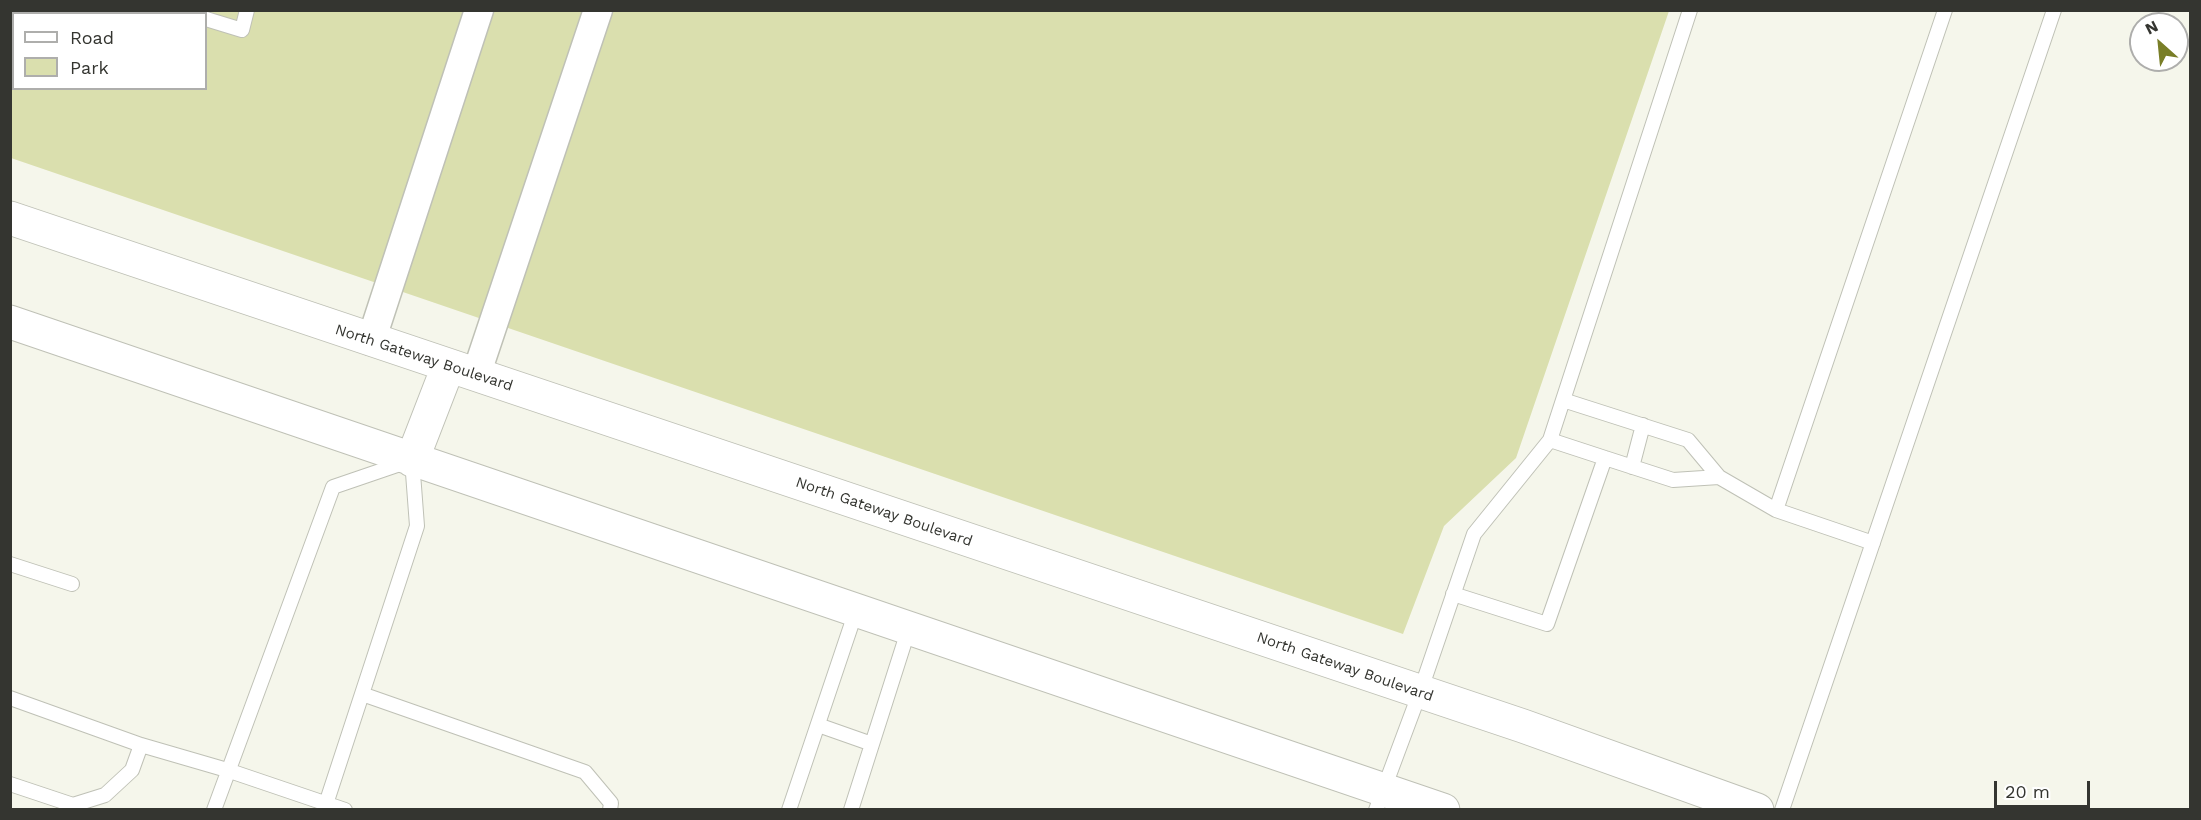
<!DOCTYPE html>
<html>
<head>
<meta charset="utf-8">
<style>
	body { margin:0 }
	#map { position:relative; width:2201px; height:820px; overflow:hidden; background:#f5f6eb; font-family:"Work Sans",sans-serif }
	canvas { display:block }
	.frame { position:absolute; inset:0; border:12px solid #343530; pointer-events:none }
	.legend { position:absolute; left:12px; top:12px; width:195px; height:78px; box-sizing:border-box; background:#fff; border:2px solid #aeaeac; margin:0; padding:8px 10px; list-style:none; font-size:18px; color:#343530 }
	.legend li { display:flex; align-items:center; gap:12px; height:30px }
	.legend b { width:30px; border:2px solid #aeaeac }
	.north { position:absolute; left:2129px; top:12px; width:60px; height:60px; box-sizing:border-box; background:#fff; border:2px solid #aeaeac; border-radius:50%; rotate:333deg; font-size:16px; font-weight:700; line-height:24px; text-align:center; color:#343530 }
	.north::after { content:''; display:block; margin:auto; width:21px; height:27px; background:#797e27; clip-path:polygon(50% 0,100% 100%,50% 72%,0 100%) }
	.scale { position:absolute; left:1994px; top:781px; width:96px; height:27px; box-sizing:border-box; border:3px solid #343530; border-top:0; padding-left:8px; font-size:18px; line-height:21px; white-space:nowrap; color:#343530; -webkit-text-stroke:4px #fff; paint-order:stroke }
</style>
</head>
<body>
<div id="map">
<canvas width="2201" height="820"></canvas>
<div class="frame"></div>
<ul class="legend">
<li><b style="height:8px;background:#fff"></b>Road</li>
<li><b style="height:16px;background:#dadfae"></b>Park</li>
</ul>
<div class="north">N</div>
<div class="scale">20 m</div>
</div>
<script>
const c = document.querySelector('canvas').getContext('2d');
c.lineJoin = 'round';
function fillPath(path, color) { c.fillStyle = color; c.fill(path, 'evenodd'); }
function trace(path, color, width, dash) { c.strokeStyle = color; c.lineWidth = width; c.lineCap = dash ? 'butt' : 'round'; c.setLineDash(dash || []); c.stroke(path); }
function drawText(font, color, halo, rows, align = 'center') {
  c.font = font + ' "Work Sans",sans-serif'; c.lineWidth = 6; c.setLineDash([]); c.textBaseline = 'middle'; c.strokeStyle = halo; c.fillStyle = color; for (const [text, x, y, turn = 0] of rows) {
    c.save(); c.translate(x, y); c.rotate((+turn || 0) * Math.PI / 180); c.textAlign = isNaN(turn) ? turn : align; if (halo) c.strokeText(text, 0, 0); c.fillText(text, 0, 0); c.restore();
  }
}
const green = new Path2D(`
	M 11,11 L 1669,11 L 1516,458 L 1444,526 L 1403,634 L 11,158 ZM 14,14 L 206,14 L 206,88 L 14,88 Z`);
const service = new Path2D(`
	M 178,10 L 188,14
	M 206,19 L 242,30 L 247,10
	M 1563,400 L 1688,440 L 1719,477 L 1776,510 L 1873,543
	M 1605,458 L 1673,480 L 1719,477
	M 1632,467 L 1643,425
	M 1776,510 L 1945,10
	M 10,564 L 72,584
	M 1453,594 L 1547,624 L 1605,458 L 1550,440
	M 362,694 L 585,772 L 611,803 L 610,810
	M 10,698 L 141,745 L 227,770 L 345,810
	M 818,725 L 872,744
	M 10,784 L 73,805 L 105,795 L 132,770 L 141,745
	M 214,810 L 333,487 L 412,460 L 417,526 L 324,810
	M 789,810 L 856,611
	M 851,810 L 909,628
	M 1376,810 L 1420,692 L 1474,534 L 1550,440 L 1690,10
	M 1782,810 L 2054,10`);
const minor = new Path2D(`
	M 29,14 L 30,10
	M 10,67 L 14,58
	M 371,341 L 479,10
	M 476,375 L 598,10`);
const secondary = new Path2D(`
	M 10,218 L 1523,726 L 1757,810
	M 10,322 L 1443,810
	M 412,460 L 448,367`);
const streetNames = [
	["North Gateway Boulevard",424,358,18],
	["North Gateway Boulevard",884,512,19],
	["North Gateway Boulevard",1345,667,19]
];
fillPath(green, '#dadfae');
trace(service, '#bfc1b6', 16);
trace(minor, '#bfc1b6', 31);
trace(secondary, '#bfc1b6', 35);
trace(service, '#fff', 14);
trace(minor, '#fff', 28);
trace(secondary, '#fff', 33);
drawText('15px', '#343530', '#fff', streetNames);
</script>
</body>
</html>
